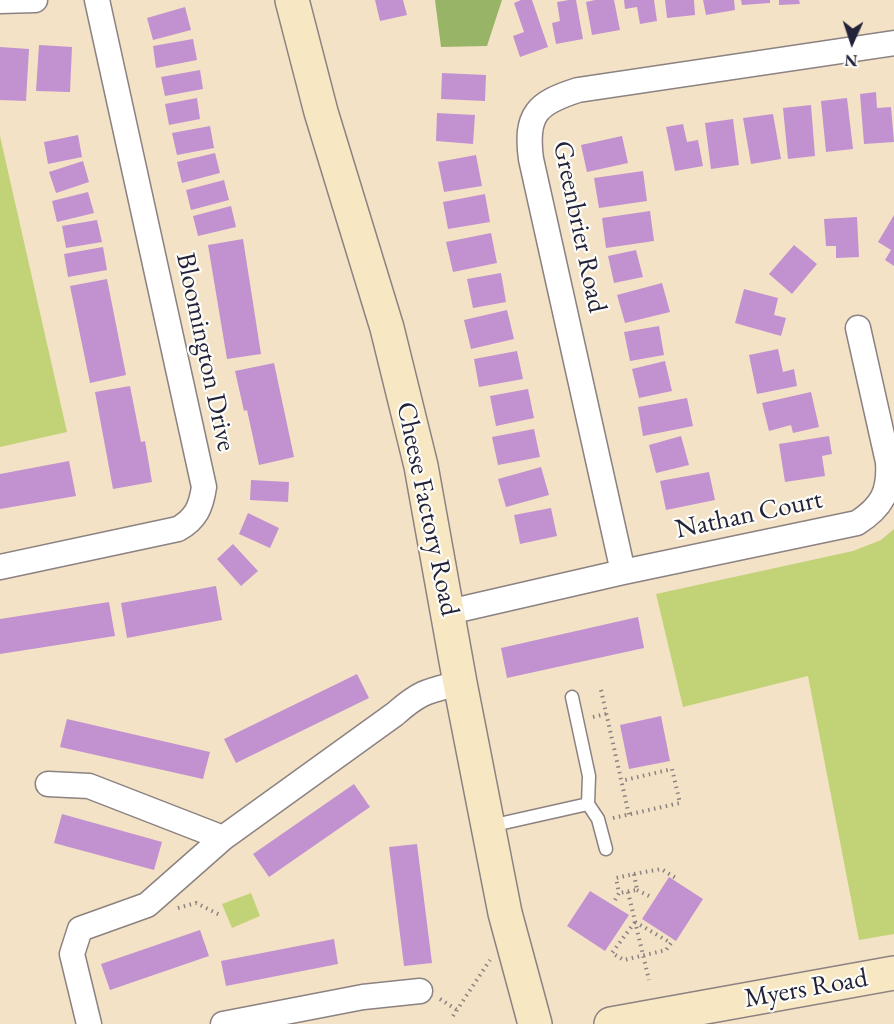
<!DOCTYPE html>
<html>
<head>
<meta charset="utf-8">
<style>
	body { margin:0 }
	#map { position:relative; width:894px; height:1024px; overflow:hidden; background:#f4e2c7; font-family:"EB Garamond",serif }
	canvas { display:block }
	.north { position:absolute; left:822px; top:12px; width:60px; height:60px; -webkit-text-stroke:4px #fdfcf7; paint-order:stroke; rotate:183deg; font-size:16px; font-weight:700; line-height:24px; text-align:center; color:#22223b }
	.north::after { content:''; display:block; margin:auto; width:21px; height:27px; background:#22223b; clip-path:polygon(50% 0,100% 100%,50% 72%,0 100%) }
</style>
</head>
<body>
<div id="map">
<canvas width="894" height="1024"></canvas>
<div class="north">N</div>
</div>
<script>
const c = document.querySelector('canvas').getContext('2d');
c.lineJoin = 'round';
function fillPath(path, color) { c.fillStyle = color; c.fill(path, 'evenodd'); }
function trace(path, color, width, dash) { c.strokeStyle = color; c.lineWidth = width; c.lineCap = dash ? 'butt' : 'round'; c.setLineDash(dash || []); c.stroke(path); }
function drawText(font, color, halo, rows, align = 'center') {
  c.font = font + ' "EB Garamond",serif'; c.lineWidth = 4.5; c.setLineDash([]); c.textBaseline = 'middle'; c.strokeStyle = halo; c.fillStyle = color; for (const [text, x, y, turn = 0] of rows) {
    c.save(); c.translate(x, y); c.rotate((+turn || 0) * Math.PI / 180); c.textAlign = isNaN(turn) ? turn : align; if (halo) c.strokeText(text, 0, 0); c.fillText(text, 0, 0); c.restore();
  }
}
const green = new Path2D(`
	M 0,136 L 67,432 L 0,447 Z
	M 894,529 L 894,934 L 859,940 L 808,676 L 683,707 L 656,594 L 853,551 L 881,540 Z
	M 251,893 L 260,916 L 232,928 L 222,904 Z`);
const forest = new Path2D(`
	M 435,0 L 502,0 L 487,46 L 441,47 Z`);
const building = new Path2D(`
	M 375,0 L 403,0 L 407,15 L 380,21 Z
	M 521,0 L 532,0 L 548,47 L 520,57 L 513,36 L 524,32 L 514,3 Z
	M 569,0 L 576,0 L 583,39 L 556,44 L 552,23 L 560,21 L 557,2 Z
	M 595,0 L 614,0 L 620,30 L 592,35 L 586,2 Z
	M 624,0 L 654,0 L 657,21 L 640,24 L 637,7 L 625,9 Z
	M 665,0 L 694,0 L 695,15 L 667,18 Z
	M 703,0 L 734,0 L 735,10 L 706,15 Z
	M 741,0 L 770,0 L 770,3 L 742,5 Z
	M 779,0 L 799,0 L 800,4 L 779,5 Z
	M 185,7 L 191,30 L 153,40 L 147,18 Z
	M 193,39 L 197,60 L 156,68 L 153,46 Z
	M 39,45 L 72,47 L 70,92 L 36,91 Z
	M 0,47 L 29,49 L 26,101 L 0,100 Z
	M 200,70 L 203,89 L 165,96 L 161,77 Z
	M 442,73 L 486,75 L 485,101 L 441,99 Z
	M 876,92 L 877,108 L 891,107 L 894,142 L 864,144 L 860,94 Z
	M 197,98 L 200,119 L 169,125 L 165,104 Z
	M 847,98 L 853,149 L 826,152 L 821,101 Z
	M 811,105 L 815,156 L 788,159 L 783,108 Z
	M 437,113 L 475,115 L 473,144 L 436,141 Z
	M 773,114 L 781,159 L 751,164 L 743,118 Z
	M 733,119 L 739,165 L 711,169 L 705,123 Z
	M 683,124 L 687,142 L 698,140 L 703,166 L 675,171 L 666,127 Z
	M 210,126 L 214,148 L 177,155 L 172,133 Z
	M 78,135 L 82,157 L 48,164 L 44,142 Z
	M 622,136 L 628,163 L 587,172 L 581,145 Z
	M 215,153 L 220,173 L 182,183 L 177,162 Z
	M 476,155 L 482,186 L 444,192 L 438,162 Z
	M 83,161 L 89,182 L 56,193 L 49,172 Z
	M 643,171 L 647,201 L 599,208 L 594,178 Z
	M 224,180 L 229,200 L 191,210 L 186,190 Z
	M 88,192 L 94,213 L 57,222 L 52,201 Z
	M 485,194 L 490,222 L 448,229 L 443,202 Z
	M 231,206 L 236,227 L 198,236 L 193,216 Z
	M 650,211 L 654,241 L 606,248 L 602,218 Z
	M 894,215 L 894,266 L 885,260 L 891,250 L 878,242 Z
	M 857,217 L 859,257 L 836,258 L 836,246 L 826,246 L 824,219 Z
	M 97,220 L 102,242 L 66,248 L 62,226 Z
	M 491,233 L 497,263 L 453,272 L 446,242 Z
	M 243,239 L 261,354 L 227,359 L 208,245 Z
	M 794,245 L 817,264 L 792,294 L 769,274 Z
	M 103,247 L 107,270 L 68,277 L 64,254 Z
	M 636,250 L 643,277 L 614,283 L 608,256 Z
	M 501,273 L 506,302 L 473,308 L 467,279 Z
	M 107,279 L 126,375 L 90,383 L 70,286 Z
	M 662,283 L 670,312 L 625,323 L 617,295 Z
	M 744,289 L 778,298 L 774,315 L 786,318 L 781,336 L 735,323 Z
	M 507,310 L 514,339 L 471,349 L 464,320 Z
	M 659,326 L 664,355 L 630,361 L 624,332 Z
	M 778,349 L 783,372 L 794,369 L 797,386 L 757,394 L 749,355 Z
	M 517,351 L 523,379 L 479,387 L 474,359 Z
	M 665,361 L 672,391 L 639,398 L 632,369 Z
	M 274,363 L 294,457 L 259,465 L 247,410 L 244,411 L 235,371 Z
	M 130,386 L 141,442 L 145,441 L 152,482 L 113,489 L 95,392 Z
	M 528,389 L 534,418 L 496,426 L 490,396 Z
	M 811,392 L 819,427 L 793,433 L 791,425 L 769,431 L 762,403 Z
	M 687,398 L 693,426 L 643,436 L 638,407 Z
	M 534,429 L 540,457 L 498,465 L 492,437 Z
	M 681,436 L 689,465 L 656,473 L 649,445 Z
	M 829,436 L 832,454 L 822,456 L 825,476 L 785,482 L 779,444 Z
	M 69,461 L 76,496 L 0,509 L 0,474 Z
	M 541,467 L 549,495 L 506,507 L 498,479 Z
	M 709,472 L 715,500 L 666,510 L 660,481 Z
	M 251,480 L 289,482 L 288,502 L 250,500 Z
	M 551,508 L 557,536 L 520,544 L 514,515 Z
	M 248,513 L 279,528 L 270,548 L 239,534 Z
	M 233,544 L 258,571 L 241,586 L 217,559 Z
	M 216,586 L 222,620 L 127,638 L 121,603 Z
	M 109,602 L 115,636 L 0,654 L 0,619 Z
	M 638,617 L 644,648 L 507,678 L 501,648 Z
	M 357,674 L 369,698 L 236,763 L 224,739 Z
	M 661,716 L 670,761 L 629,769 L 620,725 Z
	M 67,719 L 210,752 L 203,779 L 60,747 Z
	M 354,784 L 370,807 L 269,877 L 253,854 Z
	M 62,814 L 162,842 L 154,870 L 54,843 Z
	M 417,844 L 432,963 L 404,966 L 389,847 Z
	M 669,877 L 703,899 L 676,941 L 642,919 Z
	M 590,891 L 629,915 L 605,951 L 567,926 Z
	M 200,930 L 209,956 L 110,990 L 101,964 Z
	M 334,939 L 338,964 L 226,986 L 221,961 Z`);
const path = new Path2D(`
	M 601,690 L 629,815
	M 593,717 L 606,714
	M 613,818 L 680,803 L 672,769 L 621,781
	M 634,874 L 661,869 L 676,878
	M 637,890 L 649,896
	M 628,892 L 649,980
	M 615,900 L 619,893 L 616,878 L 634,874 L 637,890 L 619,893
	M 178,908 L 196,903 L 222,916
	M 635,922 L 671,943 L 666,950 L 624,960 L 612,953 Z
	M 440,999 L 457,1010
	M 453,1016 L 490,960`);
const service = new Path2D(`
	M 588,804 L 598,819 L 606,849
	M 490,826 L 588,804 L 589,776 L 572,697`);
const minor = new Path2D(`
	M 0,1 L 35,0
	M 0,567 L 178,529 C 196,519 201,507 204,487 L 97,0
	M 623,572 L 531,159 C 525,114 537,103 578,90 L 894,43
	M 449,612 L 623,572 L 857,523 C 882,507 890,492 888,462 L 858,328
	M 48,784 L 89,786 L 223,838
	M 89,1024 L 72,954 L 80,929 L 147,905 L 223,838 L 395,714 C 421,691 428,691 460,683
	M 223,1024 L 363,997 L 420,991`);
const secondary = new Path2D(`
	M 292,0 L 321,112 L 387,328 L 406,405 L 421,466 L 460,683 L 505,913 L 535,1024
	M 611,1024 L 894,973`);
const streetNames = [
	["Greenbrier Road",579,227,78],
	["Bloomington Drive",205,352,78],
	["Cheese Factory Road",427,509,78],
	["Nathan Court",749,515,-12],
	["Myers Road",806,989,-10]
];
fillPath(green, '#c1d376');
fillPath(forest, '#98b567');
fillPath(building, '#c192cf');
trace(service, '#8b8281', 15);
trace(minor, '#8b8281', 27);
trace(secondary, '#8b8281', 36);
trace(path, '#8b8281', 4, [1.5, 4.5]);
trace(service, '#fff', 12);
trace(minor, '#fff', 24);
trace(secondary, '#f7e8c3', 33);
drawText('27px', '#22223b', '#fdfcf7', streetNames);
</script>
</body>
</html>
